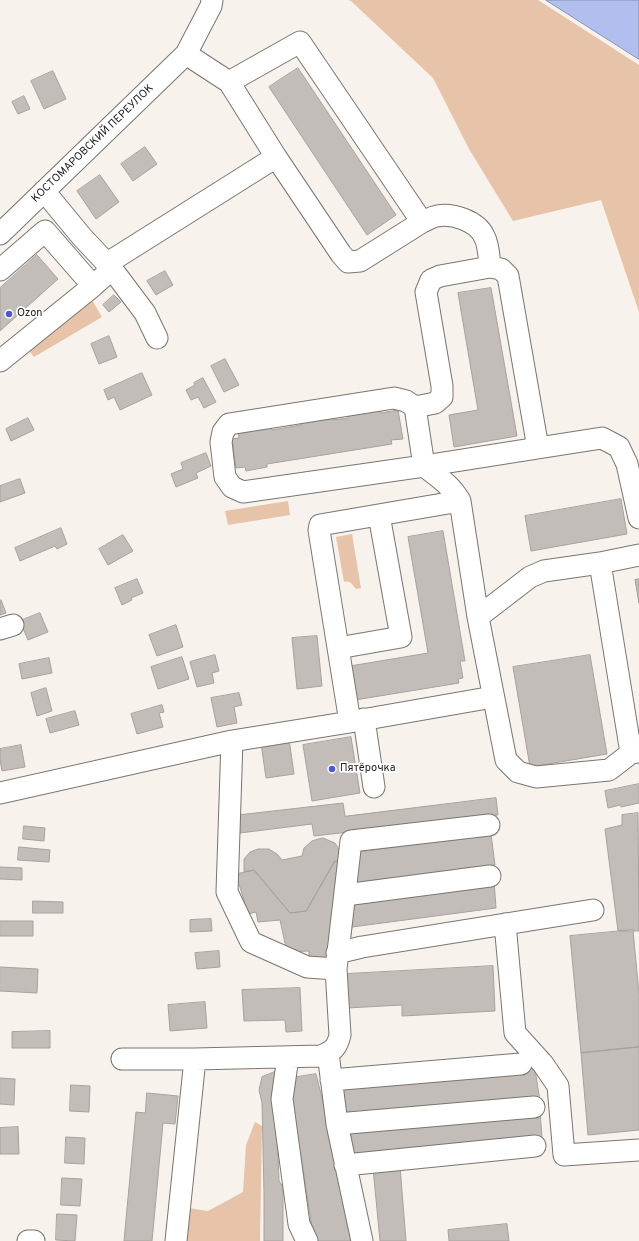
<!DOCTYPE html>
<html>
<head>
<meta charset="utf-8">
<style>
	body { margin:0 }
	canvas { display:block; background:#f8f2ed }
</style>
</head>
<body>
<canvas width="639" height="1241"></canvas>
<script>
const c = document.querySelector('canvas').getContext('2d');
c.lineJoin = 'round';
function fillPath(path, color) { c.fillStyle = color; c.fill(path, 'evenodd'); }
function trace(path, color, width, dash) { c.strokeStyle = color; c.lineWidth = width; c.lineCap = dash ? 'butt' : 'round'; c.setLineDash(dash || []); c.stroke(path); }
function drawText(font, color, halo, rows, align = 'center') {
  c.font = font + ' Overpass,sans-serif'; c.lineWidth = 3.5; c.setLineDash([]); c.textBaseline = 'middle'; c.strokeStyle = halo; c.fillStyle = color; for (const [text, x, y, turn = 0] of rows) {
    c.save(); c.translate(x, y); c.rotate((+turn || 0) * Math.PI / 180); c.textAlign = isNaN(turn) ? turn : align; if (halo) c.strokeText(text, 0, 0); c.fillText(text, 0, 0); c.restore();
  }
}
const green = new Path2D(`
	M 348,0 L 538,0 L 639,65 L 639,312 L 601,200 L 513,221 L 469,149 L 433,78 L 351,1 Z
	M 88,293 L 102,317 L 34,357 L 25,346 Z
	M 288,501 L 290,515 L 228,525 L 225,511 Z
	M 352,534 L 361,588 L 356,589 C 352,585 351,580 344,582 L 336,537 Z
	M 255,1122 L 262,1126 L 260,1241 L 185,1241 L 189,1208 L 208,1211 L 243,1192 L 246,1145 Z`);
const water = new Path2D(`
	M 546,0 L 639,0 L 639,59 Z`);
const building = new Path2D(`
	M 298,68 L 396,215 L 367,235 L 269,87 Z
	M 53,71 L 66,99 L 44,109 L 31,81 Z
	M 24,96 L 30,109 L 18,114 L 12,102 Z
	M 145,147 L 157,164 L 133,181 L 121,164 Z
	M 100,175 L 119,202 L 96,219 L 77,191 Z
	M 37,255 L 58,279 L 0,331 L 0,288 Z
	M 165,271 L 173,285 L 156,295 L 147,281 Z
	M 491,288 L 517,436 L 454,447 L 449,415 L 478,410 L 458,293 Z
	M 114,295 L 121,302 L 109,312 L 103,305 Z
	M 109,336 L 117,357 L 99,364 L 91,344 Z
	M 225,359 L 239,385 L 224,392 L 211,366 Z
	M 142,373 L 152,395 L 120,410 L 114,397 L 108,400 L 104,390 Z
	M 203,378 L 216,402 L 204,408 L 198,397 L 191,400 L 186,390 L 195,385 L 194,383 Z
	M 381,410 L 381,413 L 398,410 L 403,439 L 391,440 L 392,444 L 267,464 L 267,467 L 246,471 L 245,467 L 236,468 L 232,439 L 239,438 L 238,432 L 271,427 L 272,430 L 301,425 L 301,422 L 333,418 L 333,420 L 348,418 L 348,415 Z
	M 28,418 L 34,430 L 11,441 L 6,429 Z
	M 206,453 L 211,466 L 196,473 L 198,478 L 176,487 L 171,474 L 183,469 L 181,463 Z
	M 20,479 L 25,493 L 0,502 L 0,486 Z
	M 621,499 L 627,534 L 531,551 L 525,516 Z
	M 61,528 L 67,544 L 57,549 L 55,546 L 20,561 L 15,548 Z
	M 443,531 L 465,661 L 460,661 L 463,678 L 458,679 L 459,683 L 355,700 L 350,666 L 428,653 L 408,537 Z
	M 123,535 L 133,551 L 108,565 L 99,549 Z
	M 137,579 L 143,593 L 131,598 L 132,600 L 122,605 L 115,588 Z
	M 639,579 L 639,603 L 635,580 Z
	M 1,600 L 6,613 L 0,615 L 0,601 Z
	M 40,613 L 48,632 L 28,640 L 20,621 Z
	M 176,625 L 183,647 L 157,656 L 149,635 Z
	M 317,636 L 322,686 L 297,689 L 292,638 Z
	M 215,655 L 219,671 L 212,673 L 214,683 L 197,687 L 190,662 Z
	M 590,655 L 607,754 L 530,767 L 513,667 Z
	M 182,657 L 189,679 L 158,689 L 151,667 Z
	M 49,658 L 52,673 L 22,679 L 19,664 Z
	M 46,688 L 52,711 L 37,716 L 31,693 Z
	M 239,693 L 242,705 L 234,707 L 237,723 L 217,727 L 211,698 Z
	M 162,705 L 164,712 L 159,713 L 163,727 L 137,734 L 131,714 Z
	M 75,711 L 79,725 L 50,733 L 46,719 Z
	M 351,737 L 360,793 L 312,801 L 303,745 Z
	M 289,739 L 294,774 L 266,778 L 261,743 Z
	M 21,745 L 25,767 L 2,771 L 0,760 L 0,749 Z
	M 639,784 L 639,803 L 621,807 L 620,805 L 608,808 L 605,791 Z
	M 496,798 L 498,815 L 314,836 L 312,824 L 240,833 L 238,815 L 343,803 L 345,816 Z
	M 638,813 L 639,931 L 618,931 L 605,829 L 622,825 L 622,815 Z
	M 24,826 L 45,828 L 44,841 L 23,839 Z
	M 491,834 L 495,865 L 351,884 L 357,853 Z
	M 323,838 L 335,843 L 342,854 L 343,861 L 335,861 L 306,911 L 290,913 L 254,870 L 244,872 L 244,859 L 250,852 L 258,849 L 269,849 L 277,854 L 282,860 L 302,856 L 304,848 L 312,841 Z
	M 19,847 L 50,850 L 49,862 L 18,860 Z
	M 335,861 L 343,861 L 331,959 L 309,960 L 309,951 L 287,952 L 280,920 L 258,922 L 256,912 L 248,914 L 236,874 L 254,870 L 290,913 L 306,911 Z
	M 0,867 L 22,868 L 22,880 L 0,879 Z
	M 494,880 L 496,908 L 352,927 L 351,935 L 342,935 L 347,900 Z
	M 33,901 L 63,902 L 63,913 L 33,913 Z
	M 211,919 L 212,931 L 190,932 L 190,920 Z
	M 0,921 L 33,921 L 33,936 L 0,936 Z
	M 633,930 L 639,994 L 639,1047 L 581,1053 L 570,936 Z
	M 219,951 L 220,967 L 197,969 L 195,953 Z
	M 493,966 L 495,1011 L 402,1016 L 402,1005 L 347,1008 L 346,974 Z
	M 0,967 L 38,969 L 37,993 L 0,991 Z
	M 300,988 L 302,1031 L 286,1032 L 285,1020 L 244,1021 L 242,990 Z
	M 205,1002 L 207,1028 L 170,1031 L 168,1005 Z
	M 50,1031 L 50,1048 L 12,1048 L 12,1032 Z
	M 639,1047 L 639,1130 L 588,1135 L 581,1053 Z
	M 535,1069 L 540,1101 L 342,1116 L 338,1086 Z
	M 277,1071 L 277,1130 L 279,1181 L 283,1187 L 283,1241 L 264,1241 L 264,1193 L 262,1103 L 259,1090 L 262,1077 Z
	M 316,1074 L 342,1178 L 355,1241 L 314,1241 L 302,1163 L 288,1094 L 291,1078 Z
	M 0,1078 L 15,1079 L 14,1105 L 0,1104 Z
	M 71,1085 L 90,1086 L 89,1112 L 70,1111 Z
	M 147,1093 L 178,1096 L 175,1124 L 163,1123 L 152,1241 L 124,1241 L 136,1112 L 145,1113 Z
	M 540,1112 L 542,1137 L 352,1155 L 346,1128 Z
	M 18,1127 L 19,1154 L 0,1154 L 0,1128 Z
	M 66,1137 L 85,1138 L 84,1164 L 65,1163 Z
	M 400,1166 L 406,1241 L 380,1241 L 373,1168 Z
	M 62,1178 L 82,1179 L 80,1206 L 61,1205 Z
	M 57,1214 L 77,1215 L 75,1241 L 56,1240 Z
	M 507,1224 L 509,1241 L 449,1241 L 448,1230 Z`);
const minor = new Path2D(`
	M 229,82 L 300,42 L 422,222 L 360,261 L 348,262 L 341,254 L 276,157
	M 44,191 L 82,237 L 112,269 L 145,313 L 157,338
	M 422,222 C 427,220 432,217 437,216 C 453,213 477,221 484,236 C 489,245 489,257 490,267
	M 0,234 L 186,54 L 211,6 L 212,0
	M 106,264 L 276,157 L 229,82 L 186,54
	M 0,270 L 45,231 L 93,286
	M 0,361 L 93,286 L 112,269
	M 415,407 L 435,403 L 442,397 L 442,386 L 426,292 L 431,280 L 440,276 L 490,267 L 501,269 L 508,276 L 538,448 L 424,466 L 415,407 L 406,401 L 394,398 L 229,424 L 223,432 L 221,442 L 225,477 L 232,487 L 243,492 L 424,466 C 438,477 451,485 460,501 L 478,617 L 506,760 L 518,772 L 536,777 L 609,770 L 631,753
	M 538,448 L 602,438 L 619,447 L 627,464 L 639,518
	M 639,555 L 600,563 L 631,753 L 639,752
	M 478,617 L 530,577 L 544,571 L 600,563
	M 0,629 L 13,625
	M 338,648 L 401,637 L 379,515
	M 364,719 L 374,787
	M 350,722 L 319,530 L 320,525 L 460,501
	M 232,741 L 227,892 L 251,942 L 307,967 L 336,969 L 351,841 L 489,825
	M 0,793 L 232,741 L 350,722 L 493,697
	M 345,895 L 490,876
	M 505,924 L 515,1033 L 543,1064 L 558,1086 L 564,1155 L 639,1150
	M 337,953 L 362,947 L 593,910
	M 328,1053 L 337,1124 L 362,1241
	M 288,1057 L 282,1099 L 299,1224 L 307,1241
	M 122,1059 L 195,1059 L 321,1056 C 333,1051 337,1048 340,1035 L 336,969
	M 331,1080 L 521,1064
	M 337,1124 L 534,1107
	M 345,1165 L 535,1146
	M 28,1241 L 34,1241
	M 176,1241 L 195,1059`);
const markers = [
	[9,314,4,"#4c59cf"],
	[332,769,4,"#4c59cf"]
];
const streetNames = [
	["КОСТОМАРОВСКИЙ ПЕРЕУЛОК",93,144,-44]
];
const poiNames = [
	["Ozon",17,314],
	["Пятёрочка",340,769]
];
fillPath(green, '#e7c3aa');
fillPath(water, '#b2beee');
trace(water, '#878fb0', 1);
fillPath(building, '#c3bdb9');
trace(building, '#a8a29e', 1);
trace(minor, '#7a7571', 23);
trace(minor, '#fff', 21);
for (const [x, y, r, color] of markers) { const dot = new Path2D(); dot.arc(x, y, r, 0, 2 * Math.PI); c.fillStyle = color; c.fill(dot); trace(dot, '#fff', 1.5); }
drawText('11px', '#242220', '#fff', streetNames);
drawText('11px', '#242220', '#fff', poiNames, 'left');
</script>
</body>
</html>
